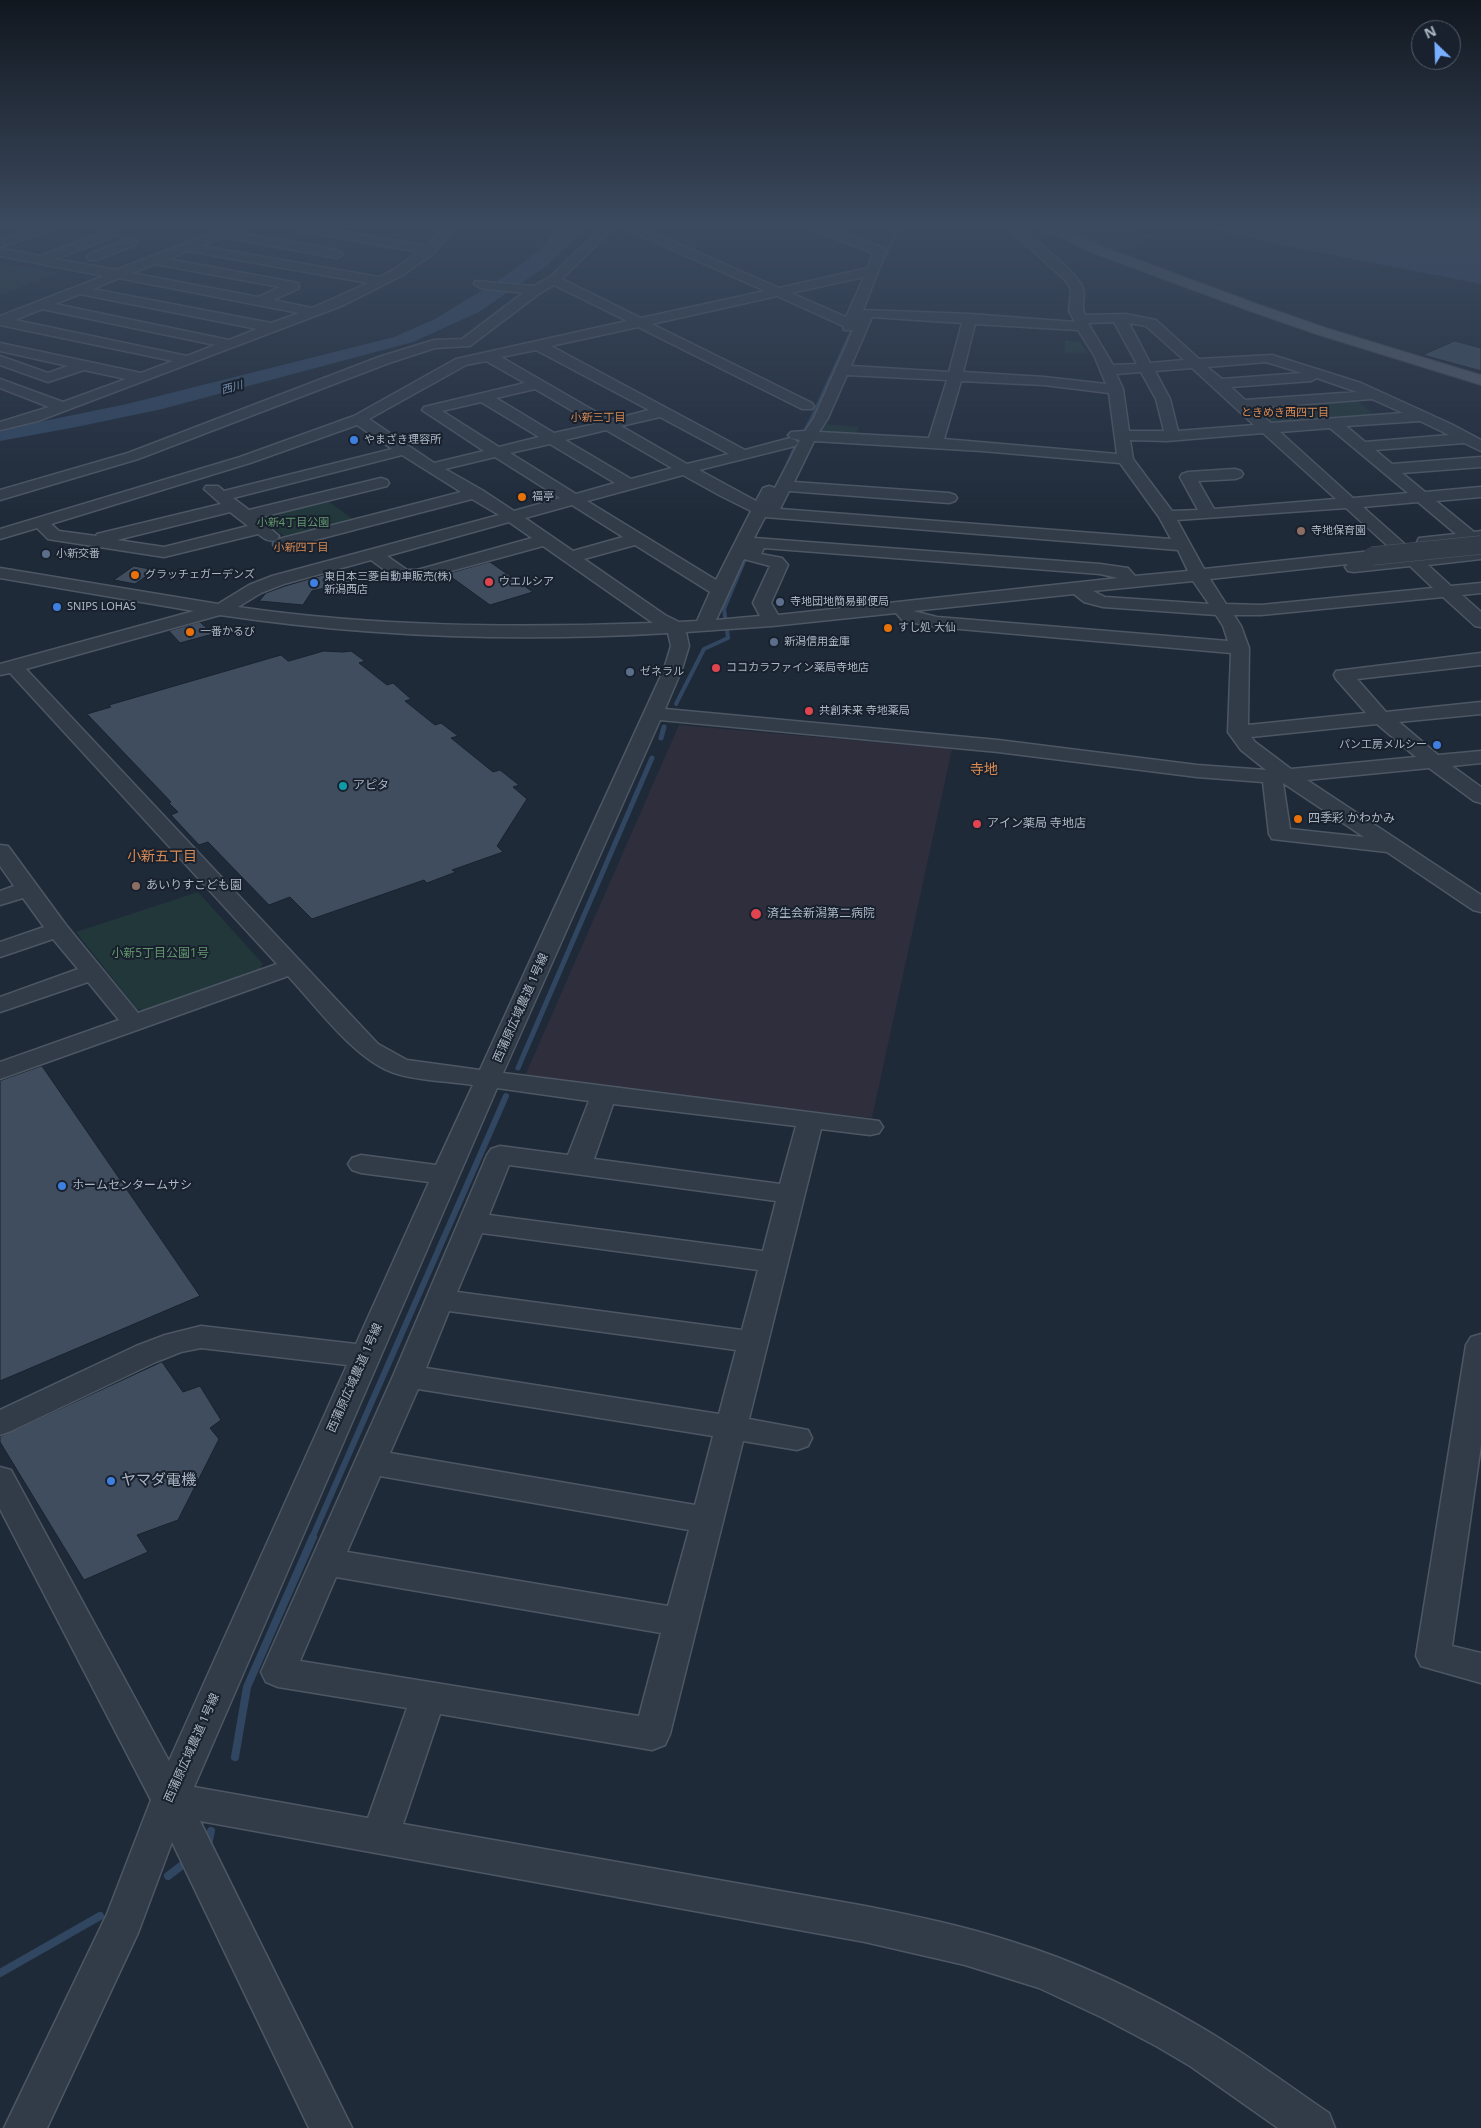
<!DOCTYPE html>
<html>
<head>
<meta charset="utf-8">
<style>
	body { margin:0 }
	#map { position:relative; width:1481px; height:2128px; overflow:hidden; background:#1f2a39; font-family:"Noto Sans",sans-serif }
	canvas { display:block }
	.north { position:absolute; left:1411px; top:20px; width:50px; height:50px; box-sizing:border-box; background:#18212d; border:1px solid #535d6a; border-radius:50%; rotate:336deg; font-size:14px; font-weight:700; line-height:20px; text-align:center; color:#acb7c6 }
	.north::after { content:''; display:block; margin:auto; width:18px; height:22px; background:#79afff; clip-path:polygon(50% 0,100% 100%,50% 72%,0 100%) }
</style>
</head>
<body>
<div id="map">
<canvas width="1481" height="2128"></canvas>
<div class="north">N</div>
</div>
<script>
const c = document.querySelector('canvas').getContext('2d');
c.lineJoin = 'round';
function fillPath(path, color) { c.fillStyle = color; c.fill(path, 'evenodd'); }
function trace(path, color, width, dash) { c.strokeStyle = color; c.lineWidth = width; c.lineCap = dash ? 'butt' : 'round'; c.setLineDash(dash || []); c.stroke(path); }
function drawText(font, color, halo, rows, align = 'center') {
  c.font = font + ' "Noto Sans","Noto Sans JP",sans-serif'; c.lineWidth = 4; c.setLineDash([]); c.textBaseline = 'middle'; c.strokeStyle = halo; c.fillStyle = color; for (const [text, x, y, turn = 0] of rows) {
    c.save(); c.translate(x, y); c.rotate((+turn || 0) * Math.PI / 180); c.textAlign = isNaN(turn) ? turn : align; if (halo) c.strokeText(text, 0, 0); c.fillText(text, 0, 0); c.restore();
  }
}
const medical = new Path2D(`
	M 679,725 L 952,749 L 872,1118 L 524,1078 Z`);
const green = new Path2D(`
	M 1066,228 L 1121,228 L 1152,236 C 1117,264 1100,245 1066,228 Z
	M 0,263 L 58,273 L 0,295 Z
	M 1065,340 L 1080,342 L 1087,353 L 1064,353 Z
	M 1354,398 L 1376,416 L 1273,424 L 1253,405 Z
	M 822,424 L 859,427 L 854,437 L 816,434 Z
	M 325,499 L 357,522 L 286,538 L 261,517 Z
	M 198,892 L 263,964 L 260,969 L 147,1010 L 137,1009 L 76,932 Z`);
const water = new Path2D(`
	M 557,228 L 586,228 L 549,264 L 479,312 L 413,342 L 162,409 L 76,427 L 0,441 L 0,430 L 127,404 L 394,337 L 435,319 L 505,276 L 540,249 Z
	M 1210,228 L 1481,228 L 1481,284 L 1286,246 Z`);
const streamFar4 = new Path2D(`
	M 875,278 L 898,228
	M 797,444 L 811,419 L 855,323`);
const streamFar3 = new Path2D(`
	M 786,468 L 797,443
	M 676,704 L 704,649 L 728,638 L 724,609 L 747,554`);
const streamFar2 = new Path2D(`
	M 661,738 L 664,727
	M 518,1068 L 652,758`);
const streamFar1 = new Path2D(`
	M 312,1538 L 506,1096`);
const stream = new Path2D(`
	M 235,1757 L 247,1687 L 313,1537
	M 208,1845 L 211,1831
	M 168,1876 L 181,1866
	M 0,1973 L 100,1916`);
const building = new Path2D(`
	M 1455,341 L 1481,348 L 1481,371 L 1423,355 Z
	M 490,562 L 533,592 L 490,605 L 447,574 Z
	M 134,566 L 155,570 L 135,584 L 114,580 Z
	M 345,569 L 358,580 L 312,591 L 303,605 L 259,601 L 266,593 L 285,586 Z
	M 200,622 L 213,634 L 180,643 L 169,631 Z
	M 324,651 L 343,652 L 351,651 L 365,661 L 359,663 L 387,685 L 393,683 L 411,699 L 405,701 L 435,725 L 441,723 L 458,736 L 451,738 L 493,772 L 500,770 L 519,785 L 513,787 L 527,799 L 497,846 L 503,852 L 452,870 L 456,872 L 427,883 L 424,880 L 312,919 L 290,897 L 269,905 L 208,842 L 199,845 L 171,815 L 178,812 L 169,803 L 171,802 L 87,714 L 111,707 L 109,705 L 281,655 L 288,661 Z
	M 42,1066 L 200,1296 L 0,1381 L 0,1081 Z
	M 162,1362 L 183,1392 L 200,1386 L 221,1420 L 210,1428 L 219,1439 L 178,1520 L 137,1535 L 148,1552 L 84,1580 L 0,1442 L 0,1437 Z`);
const minor = new Path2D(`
	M 33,228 L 50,228 L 48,231 L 0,247 L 0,239 Z
	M 225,228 L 241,228 L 236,232 L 337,250 L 343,254 L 337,258 L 223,237 L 201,246 L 379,277 L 395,269 L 419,252 L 303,232 L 297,228 L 322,228 L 427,246 L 442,228 L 454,228 L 434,253 L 403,275 L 344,305 L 38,421 L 0,430 L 0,422 L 49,407 L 0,388 L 0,379 L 63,402 L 126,379 L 84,370 L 48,382 L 0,365 L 0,356 L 48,373 L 68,366 L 0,351 L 0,343 L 141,373 L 173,361 L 0,325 L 0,316 L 104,276 L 0,256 L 0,248 L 40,256 L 112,229 L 116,230 L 118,233 L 116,236 L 55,259 L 116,270 ZM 188,251 L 368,283 L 312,308 L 273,300 L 298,289 L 299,286 L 298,283 L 168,259 ZM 155,264 L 280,287 L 258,297 L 132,273 ZM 119,278 L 299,313 L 271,323 L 93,289 ZM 80,294 L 257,329 L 229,340 L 55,304 ZM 42,309 L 215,345 L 187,356 L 15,320 Z
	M 601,228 L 613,228 L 562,279 L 641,318 L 765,291 L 630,231 L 628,228 L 643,228 L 779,288 L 868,268 L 873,253 L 816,231 L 814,228 L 830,228 L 884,248 L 886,251 L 863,310 L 970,314 L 1075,322 L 1069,311 L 1071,289 L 1065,280 L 1008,228 L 1021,228 C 1036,241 1076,271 1083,288 C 1086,297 1080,307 1085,315 L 1125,314 L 1156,320 L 1199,359 L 1272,355 L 1361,383 L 1451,424 L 1481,440 L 1481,451 L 1464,443 L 1375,450 L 1392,464 L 1481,457 L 1481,467 L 1402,473 L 1425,492 L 1481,487 L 1481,497 L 1436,501 L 1474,532 L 1481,531 L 1481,541 L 1425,547 L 1419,546 L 1417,542 L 1419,538 L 1456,534 L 1418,502 L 1363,507 L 1417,555 L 1481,549 L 1481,559 L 1428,565 L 1451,586 L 1481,583 L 1481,593 L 1462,595 L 1481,612 L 1481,627 L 1475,626 L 1443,597 L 1261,615 L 1234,615 L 1241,626 L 1249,648 L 1248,725 L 1366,713 L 1336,679 L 1334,675 L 1336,671 L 1481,653 L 1481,665 L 1357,679 L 1386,712 L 1481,702 L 1481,714 L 1399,722 L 1438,755 L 1481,751 L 1481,763 L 1452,766 L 1481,787 L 1481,803 L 1474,801 L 1429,768 L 1307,780 L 1481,895 L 1481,912 L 1473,910 L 1387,852 L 1272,839 L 1269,834 L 1263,782 L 1197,777 L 998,752 L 660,720 L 503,1073 L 879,1121 L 883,1127 L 879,1133 L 870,1135 L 821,1129 L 749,1419 L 808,1430 L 812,1438 L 808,1446 L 797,1450 L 743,1441 L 670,1734 L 665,1745 L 652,1750 L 440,1714 L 403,1824 L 865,1906 C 915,1916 964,1926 1013,1942 C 1078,1962 1141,1992 1199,2026 C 1244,2052 1286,2084 1329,2113 L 1335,2128 L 1278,2128 L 1190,2066 L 1156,2046 L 1103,2018 L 1039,1988 L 965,1965 L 865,1942 L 200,1821 L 352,2128 L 309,2128 L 172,1842 L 138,1933 L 47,2128 L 4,2128 L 107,1914 L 151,1800 L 0,1509 L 0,1467 L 11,1470 L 169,1761 L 347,1365 L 201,1348 L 181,1352 L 156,1362 L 11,1431 L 0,1435 L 0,1410 L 136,1346 L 165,1335 L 201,1326 L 356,1344 L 429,1182 L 361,1173 L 352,1170 L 348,1164 L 352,1158 L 361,1155 L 436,1165 L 473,1085 C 448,1081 418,1081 394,1073 C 355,1060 316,1006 288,976 L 0,1079 L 0,1062 L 119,1020 L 88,982 L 0,1012 L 0,997 L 78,969 L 53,939 L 0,957 L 0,942 L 44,927 L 23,898 L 0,905 L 0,891 L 14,886 L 0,866 L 0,845 L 8,846 L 66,925 L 138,1013 L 277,964 L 10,673 L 0,675 L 0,664 L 194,611 L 0,578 L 0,568 L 218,604 L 249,585 L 272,576 L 499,515 L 472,499 L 281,549 L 275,548 L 273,544 L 275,540 L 461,492 L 402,455 L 233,498 L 249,510 L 381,478 L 387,480 L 389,483 L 387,486 L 258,518 L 279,536 L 277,540 C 268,542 265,539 258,534 L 164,557 L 54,540 L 48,539 L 37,528 L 0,539 L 0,529 L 240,457 L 354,416 L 456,359 L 627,321 L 554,285 L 540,293 L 470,346 L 435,348 L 389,363 L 138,459 L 0,500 L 0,490 L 128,453 L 379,357 L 434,340 L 462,339 L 523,293 L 480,288 L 474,284 L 475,281 L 533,286 L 550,277 ZM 864,277 L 846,317 L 791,293 ZM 777,296 L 843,326 L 844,330 L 853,330 L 814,418 L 805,431 L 791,432 L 788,435 L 791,438 L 800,440 L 775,488 L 769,486 L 763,488 L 756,501 L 699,470 L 795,446 L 798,443 L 795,440 L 790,438 L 745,450 L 551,346 L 638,327 L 802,409 L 812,409 L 814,406 L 812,403 L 652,324 ZM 872,317 L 962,323 L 949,372 L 851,366 ZM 1114,322 L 1137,364 L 1113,365 L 1088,323 ZM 1129,323 L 1146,326 L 1184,360 L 1150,363 ZM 975,324 L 1078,330 L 1094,355 L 1106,384 L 1044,377 L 963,372 ZM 536,350 L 649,410 L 610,420 L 501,357 ZM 486,361 L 525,383 L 424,407 L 422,410 L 484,451 L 434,463 L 369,419 L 466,365 ZM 1266,362 L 1302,373 L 1222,379 L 1207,367 ZM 1192,368 L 1254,425 L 1178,431 L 1170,399 L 1155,371 ZM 1141,372 L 1156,399 L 1164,431 L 1129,431 L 1123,389 L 1116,374 ZM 847,375 L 947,380 L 929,438 L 819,432 L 828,418 ZM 1317,378 L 1357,392 L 1245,400 L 1231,387 L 1311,381 ZM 961,381 L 1044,385 L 1109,393 L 1117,454 L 944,439 ZM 535,389 L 595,424 L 554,433 L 496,398 ZM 1372,399 L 1403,413 L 1271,423 L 1254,408 ZM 481,402 L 539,437 L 499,447 L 442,411 ZM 660,417 L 729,454 L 687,464 L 621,426 ZM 1420,421 L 1449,435 L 1365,442 L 1346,426 ZM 357,425 L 392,449 L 224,491 L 218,486 L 206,486 L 204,489 L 221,504 L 97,534 L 96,536 L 59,531 L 51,524 L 250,463 ZM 1330,428 L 1408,493 L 1353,498 L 1280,432 ZM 606,430 L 672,468 L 631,479 L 565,440 ZM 1263,433 L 1336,499 L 1214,509 L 1198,481 L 1235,479 L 1241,477 L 1243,474 L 1241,471 L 1235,469 L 1188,472 L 1182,474 L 1180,477 L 1198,510 L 1172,511 L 1133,459 L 1130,440 L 1167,441 ZM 814,441 L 982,451 L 1120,463 L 1159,517 L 1171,539 L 780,509 L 789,491 L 949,503 L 955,501 L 957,498 L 955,495 L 949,493 L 794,482 ZM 550,444 L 615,483 L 576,494 L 510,453 ZM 495,457 L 560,498 L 514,511 L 482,490 L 445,469 ZM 683,475 L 719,495 L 751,511 L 716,580 L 587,501 ZM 572,505 L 623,537 L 573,551 L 525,518 ZM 1346,508 L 1400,557 L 1378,559 L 1381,556 L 1378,552 L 1372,551 L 1204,569 L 1177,520 ZM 230,512 L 248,526 L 164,547 L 117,540 ZM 765,517 L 1178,550 L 1188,571 L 1135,576 L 1128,568 L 1100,564 L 754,538 ZM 509,522 L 532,538 L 417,570 L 407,570 L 387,556 ZM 635,545 L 710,592 L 697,621 L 679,622 L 665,615 L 584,559 ZM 543,546 L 653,623 C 515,628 375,627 238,607 L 261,593 L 284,584 L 371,560 L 397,579 L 418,580 ZM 764,548 L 1100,574 L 1118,578 L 778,615 L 771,603 L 788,565 L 782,558 L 761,554 ZM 744,559 L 770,566 L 753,603 L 760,616 L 716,620 ZM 1348,564 L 1345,567 L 1348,571 L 1354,572 L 1410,566 L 1433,588 L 1261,605 L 1226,604 L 1210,579 ZM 1193,581 L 1209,604 L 1105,597 L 1093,591 ZM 1074,594 L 1084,602 L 1103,607 L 1216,615 L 1223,626 L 1228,641 L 937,617 L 913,611 ZM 896,613 L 903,621 L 937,627 L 1231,653 L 1228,732 L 1241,750 L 1266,770 L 1197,765 L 998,740 L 665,709 L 682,669 L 689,646 L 686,632 L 772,626 ZM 220,615 C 367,637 519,642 668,633 L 671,646 L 664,669 L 480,1070 L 407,1060 L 378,1044 L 26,669 ZM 1377,724 L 1416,757 L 1291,769 L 1255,742 L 1251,737 ZM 1283,783 L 1364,837 L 1290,829 ZM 497,1088 L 589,1101 L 568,1155 L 500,1146 L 491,1149 L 487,1155 L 393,1376 L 261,1672 L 266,1682 L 278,1687 L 407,1708 L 368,1818 L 194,1787 ZM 613,1104 L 796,1126 L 780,1184 L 594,1159 ZM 509,1165 L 776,1201 L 763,1251 L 489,1215 ZM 482,1233 L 758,1270 L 742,1330 L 457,1292 ZM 449,1311 L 736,1350 L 719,1414 L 426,1368 ZM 418,1389 L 713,1436 L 695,1505 L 390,1453 ZM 380,1476 L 689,1530 L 668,1606 L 347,1552 ZM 336,1577 L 661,1633 L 639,1716 L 300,1661 Z
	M 131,238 L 137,242 L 135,245 L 97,260 L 89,260 L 87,257 L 89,254 Z
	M 1481,1334 L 1481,1445 L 1452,1646 L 1481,1653 L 1481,1683 L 1421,1666 L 1416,1656 L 1466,1345 L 1471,1337 Z`);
const major = new Path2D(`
	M 1041,228 L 1066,229 L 1103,247 L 1260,305 L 1326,328 L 1481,375 L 1481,385 L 1316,334 L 1250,311 L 1093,253 L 1056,235 L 1042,231 Z`);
const minorBridge = new Path2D(`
	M 1372,556 L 1481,545`);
const markers = [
	[354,440,5,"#3f7fe0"],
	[522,497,5,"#e8710a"],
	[1301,531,5,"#8d6e63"],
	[46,554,5,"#5c6f8a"],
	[135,575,5,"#e8710a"],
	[489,582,5,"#e0444e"],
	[314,583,5,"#3f7fe0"],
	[780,602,5,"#5c6f8a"],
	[57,607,5,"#3f7fe0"],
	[888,628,5,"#e8710a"],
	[190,632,5,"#e8710a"],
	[774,642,5,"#5c6f8a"],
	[716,668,5,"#e0444e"],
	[630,672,5,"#5c6f8a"],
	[809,711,5,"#e0444e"],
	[1437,745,5,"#3f7fe0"],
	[343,786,5,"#0f9aa8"],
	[1298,819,5,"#e8710a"],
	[977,824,5,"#e0444e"],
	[136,886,5,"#8d6e63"],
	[756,914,6,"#e0444e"],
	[62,1186,5,"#3f7fe0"],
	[111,1481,5,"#3f7fe0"]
];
const farWaternames = [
	["西川",232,388,-15]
];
const farNeighbourhoodnames = [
	["ときめき西四丁目",1285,413],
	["小新三丁目",598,418],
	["小新四丁目",301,548]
];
const farPoinames = [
	["やまざき理容所",364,440],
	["福亭",532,497],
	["寺地保育園",1311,531],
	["小新交番",56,554],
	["グラッチェガーデンズ",145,575],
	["東日本三菱自動車販売(株)",324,577],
	["新潟西店",324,590],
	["ウエルシア",499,582],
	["寺地団地簡易郵便局",790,602],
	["SNIPS LOHAS",67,607],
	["すし処 大仙",898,628],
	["一番かるび",200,632],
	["新潟信用金庫",784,642],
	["ココカラファイン薬局寺地店",726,668],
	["ゼネラル",640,672],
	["共創未来 寺地薬局",819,711],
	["パン工房メルシー",1427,745,"right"]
];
const farParknames = [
	["小新4丁目公園",293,523]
];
const poiNames = [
	["アピタ",353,786],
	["四季彩 かわかみ",1308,819],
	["アイン薬局 寺地店",987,824],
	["あいりすこども園",146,886],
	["済生会新潟第二病院",767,914],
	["ホームセンタームサシ",72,1186]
];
const parkNames = [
	["小新5丁目公園1号",160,954]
];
const streetNames = [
	["西蒲原広域農道 1号線",521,1008,-66],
	["西蒲原広域農道 1号線",355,1378,-66],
	["西蒲原広域農道 1号線",192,1748,-66]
];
const neighbourhoodNames = [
	["寺地",984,770],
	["小新五丁目",162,857]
];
const nearPoinames = [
	["ヤマダ電機",121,1481]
];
fillPath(medical, '#2f2e3d');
fillPath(green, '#21373a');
fillPath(water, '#314661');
trace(streamFar4, '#314661', 3);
trace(streamFar3, '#314661', 4);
trace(streamFar2, '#314661', 5);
trace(streamFar1, '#314661', 6);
trace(stream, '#314661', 8);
fillPath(building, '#3f4d5e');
trace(building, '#1a232f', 1);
trace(minor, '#4d5764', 3);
trace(major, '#3c4552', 2);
fillPath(minor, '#323c49');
fillPath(major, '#505b69');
trace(minorBridge, '#4d5764', 19, []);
trace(minorBridge, '#323c49', 18);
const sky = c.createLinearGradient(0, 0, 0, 526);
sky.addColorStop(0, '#11171f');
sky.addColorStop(0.43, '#3c4a5f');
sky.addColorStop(1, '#3c4a5f00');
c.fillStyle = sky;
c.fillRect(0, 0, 1481, 526);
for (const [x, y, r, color] of markers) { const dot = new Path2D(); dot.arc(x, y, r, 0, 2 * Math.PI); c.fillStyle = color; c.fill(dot); trace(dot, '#18212d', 2); }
drawText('italic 11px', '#738eb1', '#18212d', farWaternames);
drawText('11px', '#da8b53', '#18212d', farNeighbourhoodnames);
drawText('11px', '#acb7c6', '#18212d', farPoinames, 'left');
drawText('11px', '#63986e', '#18212d', farParknames);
drawText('12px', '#acb7c6', '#18212d', poiNames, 'left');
drawText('12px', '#63986e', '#18212d', parkNames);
drawText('12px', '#acb7c6', '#18212d', streetNames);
drawText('14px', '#da8b53', '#18212d', neighbourhoodNames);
drawText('15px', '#acb7c6', '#18212d', nearPoinames, 'left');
</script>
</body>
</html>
